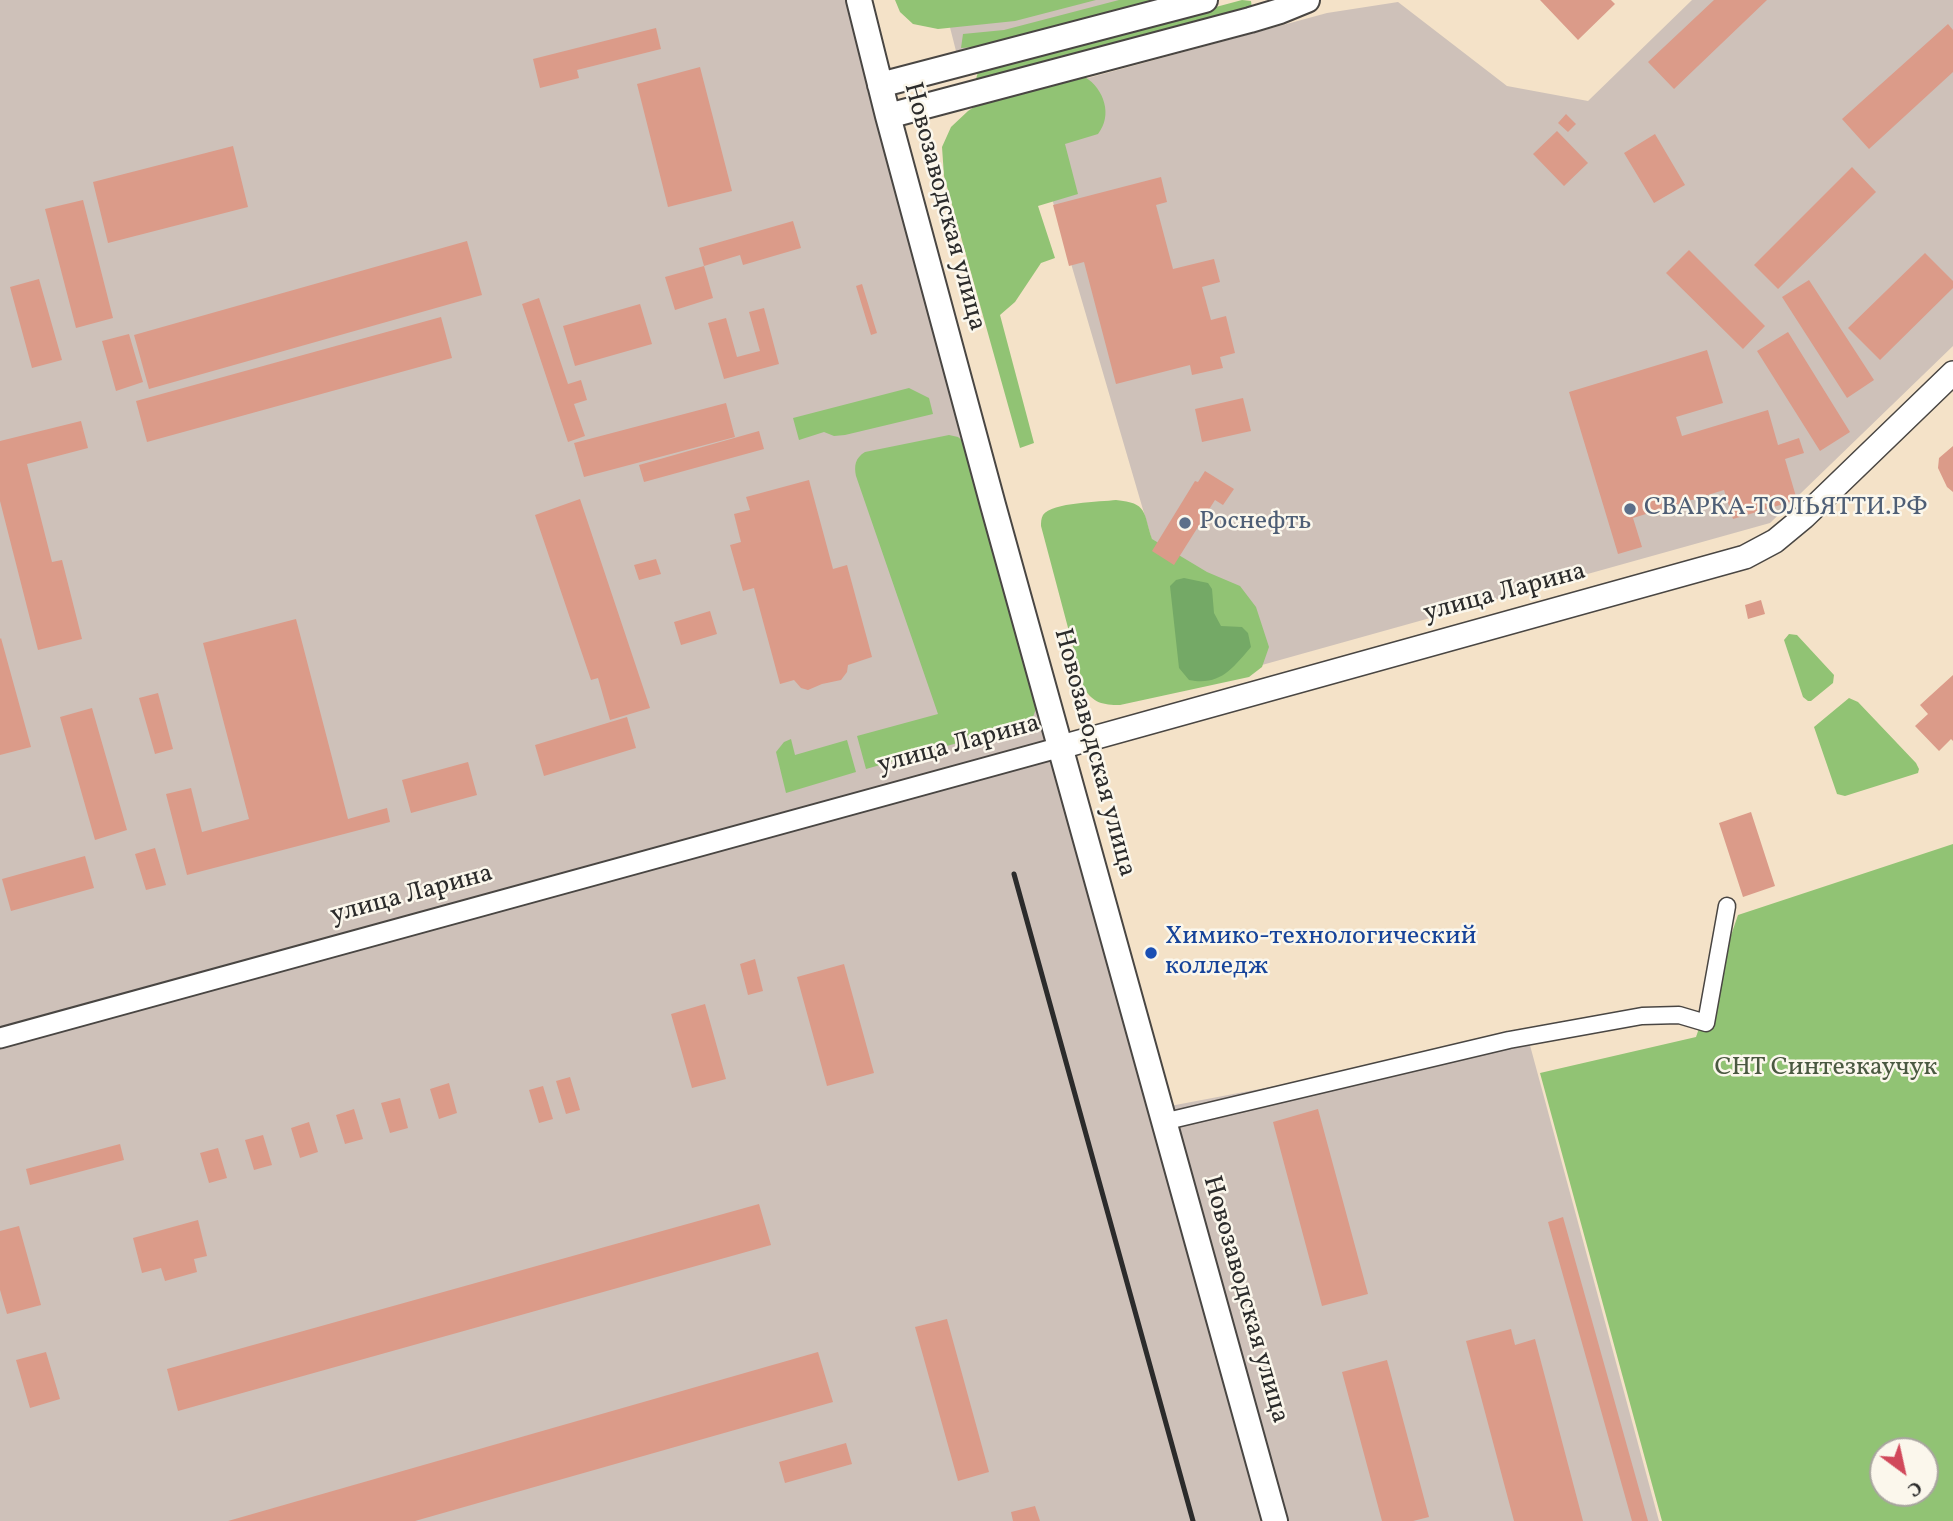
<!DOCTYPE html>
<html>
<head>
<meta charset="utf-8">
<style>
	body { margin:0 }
	#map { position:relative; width:1953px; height:1521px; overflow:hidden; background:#f4e2c8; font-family:Vollkorn,serif }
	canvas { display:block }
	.north { position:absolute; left:1869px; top:1437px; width:70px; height:70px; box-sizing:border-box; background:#fbf7ec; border:2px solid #a8a59f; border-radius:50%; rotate:147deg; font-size:19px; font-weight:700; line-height:28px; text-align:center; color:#2b2b2b }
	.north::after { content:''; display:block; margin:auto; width:24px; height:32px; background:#d1495b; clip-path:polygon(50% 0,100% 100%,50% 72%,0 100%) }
</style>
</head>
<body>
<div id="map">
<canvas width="1953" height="1521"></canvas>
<div class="north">С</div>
</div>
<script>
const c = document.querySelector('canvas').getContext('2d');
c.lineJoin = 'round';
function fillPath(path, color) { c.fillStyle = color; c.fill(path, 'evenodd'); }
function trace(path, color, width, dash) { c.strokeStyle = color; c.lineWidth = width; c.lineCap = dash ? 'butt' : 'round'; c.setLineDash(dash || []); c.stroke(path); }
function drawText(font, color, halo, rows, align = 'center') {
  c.font = font + ' Vollkorn,serif'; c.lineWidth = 5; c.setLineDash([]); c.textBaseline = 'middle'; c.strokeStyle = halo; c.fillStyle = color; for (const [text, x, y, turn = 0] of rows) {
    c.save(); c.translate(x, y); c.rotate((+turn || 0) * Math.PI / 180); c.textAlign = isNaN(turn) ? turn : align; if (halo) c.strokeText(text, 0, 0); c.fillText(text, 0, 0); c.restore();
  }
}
const industrial = new Path2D(`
	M 0,0 L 857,0 L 1274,1521 L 0,1521 Z
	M 943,0 L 1169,0 L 1077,28 L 956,51 Z
	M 1692,0 L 1953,0 L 1953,346 L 1770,523 L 1194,684 L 1022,96 L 1327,13 L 1398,2 L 1507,86 L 1588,101 Z
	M 1528,1038 L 1659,1521 L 1280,1521 L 1165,1107 Z`);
const green = new Path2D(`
	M 895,0 L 1096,0 L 1015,21 L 938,29 L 913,24 L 900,12 Z
	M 1119,0 L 1174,0 L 1007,45 L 961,48 L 963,34 L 1004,30 Z
	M 1242,0 L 1251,1 L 1252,8 L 978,82 L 976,79 L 978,72 L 981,70 Z
	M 1085,77 C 1104,89 1113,115 1098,134 L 1065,144 L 1078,194 L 1038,206 L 1055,258 L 1041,263 L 1015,302 L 1000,315 L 1034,443 L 1020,448 L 944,176 L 942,147 L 951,127 L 968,111 L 977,105 L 995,100 Z
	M 909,388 L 929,398 L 933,414 L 845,435 L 834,436 L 824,432 L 799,440 L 793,418 Z
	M 949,435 L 958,437 L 964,442 L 1036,700 L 1036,709 L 1031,722 L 866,769 L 857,736 L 938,714 L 856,476 C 854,466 855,458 865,452 Z
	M 1116,500 C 1148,503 1143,512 1152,539 L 1207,572 L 1240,586 L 1256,607 L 1269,647 L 1262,667 L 1249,677 L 1120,705 C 1103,705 1093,703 1084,688 L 1041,526 C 1041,522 1041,519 1043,515 C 1052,502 1101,502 1116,500 Z
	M 1789,634 L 1797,635 L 1834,675 L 1833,683 L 1811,701 L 1808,701 L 1803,697 L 1784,640 Z
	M 1849,698 L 1858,702 L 1916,763 L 1919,769 L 1918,773 L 1845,796 L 1837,794 L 1814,727 Z
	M 791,739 L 795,755 L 847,740 L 856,772 L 786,793 L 776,752 L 784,742 Z
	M 1953,844 L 1953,1521 L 1662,1521 L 1540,1073 L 1696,1037 L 1738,915 ZM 1883,1451 L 1925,1451 L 1925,1493 L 1883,1493 Z`);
const forest = new Path2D(`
	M 1184,578 L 1208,583 L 1212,589 L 1214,613 L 1221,626 L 1242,627 L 1248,633 L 1251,647 C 1232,669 1220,686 1189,680 L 1179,668 L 1170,586 L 1176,580 Z`);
const building = new Path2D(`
	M 1540,0 L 1611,0 L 1615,4 L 1578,40 Z
	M 1714,0 L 1767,0 L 1674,89 L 1648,62 Z
	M 1948,24 L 1953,30 L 1953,72 L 1869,149 L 1842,119 Z
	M 656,28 L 661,49 L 577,70 L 579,78 L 540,88 L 533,59 Z
	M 700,67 L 732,191 L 668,207 L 637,84 Z
	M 1566,114 L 1576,124 L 1568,132 L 1558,123 Z
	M 1557,131 L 1588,163 L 1564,186 L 1533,154 Z
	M 1655,134 L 1685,185 L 1654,203 L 1624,153 Z
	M 233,146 L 248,207 L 108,243 L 93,182 Z
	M 1852,167 L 1876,192 L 1778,289 L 1754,265 Z
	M 1161,177 L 1167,202 L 1156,205 L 1173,269 L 1214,259 L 1220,282 L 1202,287 L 1211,320 L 1226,316 L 1235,353 L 1220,357 L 1223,368 L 1192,375 L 1190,365 L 1116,384 L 1084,262 L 1069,266 L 1053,205 Z
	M 83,200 L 113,318 L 76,328 L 45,209 Z
	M 793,221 L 801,248 L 743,265 L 740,255 L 704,266 L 699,248 Z
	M 467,241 L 482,295 L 149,389 L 134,335 Z
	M 1689,250 L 1765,326 L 1743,349 L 1666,273 Z
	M 1925,253 L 1953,281 L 1953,288 L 1880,360 L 1848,328 Z
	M 704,266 L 713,298 L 675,310 L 665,277 Z
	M 39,279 L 62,360 L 32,368 L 10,287 Z
	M 1809,280 L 1874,380 L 1847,398 L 1782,297 Z
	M 862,284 L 877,333 L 871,335 L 856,286 Z
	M 539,298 L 568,384 L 581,380 L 587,400 L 574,404 L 585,436 L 568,442 L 522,304 Z
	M 640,304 L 652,344 L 575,366 L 563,326 Z
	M 764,308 L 779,364 L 724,379 L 708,323 L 726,318 L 737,357 L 760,351 L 749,312 Z
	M 441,317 L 452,358 L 147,442 L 136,401 Z
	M 1788,332 L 1850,432 L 1820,451 L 1757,351 Z
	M 129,334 L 143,382 L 116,391 L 102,341 Z
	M 1707,350 L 1723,403 L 1676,417 L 1682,436 L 1768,410 L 1778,445 L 1799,438 L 1804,453 L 1785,459 L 1797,500 L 1733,519 L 1724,490 L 1633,518 L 1642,547 L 1618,554 L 1569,392 Z
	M 1243,398 L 1251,431 L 1202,442 L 1195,409 Z
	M 726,403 L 735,437 L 584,477 L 574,443 Z
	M 81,421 L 88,448 L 27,464 L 52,562 L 62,560 L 82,639 L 38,650 L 0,501 L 0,441 Z
	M 759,431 L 764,449 L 644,482 L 639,465 Z
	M 1953,446 L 1953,492 L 1947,487 L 1938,468 L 1939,458 Z
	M 1205,471 L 1234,489 L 1223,505 L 1215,500 L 1174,565 L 1152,551 L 1195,481 L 1198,482 Z
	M 809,480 L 833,569 L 847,565 L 872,657 L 848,665 L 847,672 L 841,680 L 822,684 L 808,690 L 801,688 L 794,680 L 780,684 L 754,588 L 743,591 L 730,545 L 741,542 L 734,514 L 750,510 L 746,497 Z
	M 580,499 L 650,708 L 610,720 L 598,678 L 591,680 L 535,515 Z
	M 656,559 L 661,574 L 639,580 L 634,565 Z
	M 1761,600 L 1765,614 L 1748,619 L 1745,605 Z
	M 710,611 L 717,634 L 681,645 L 674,622 Z
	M 296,619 L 348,819 L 387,808 L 390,822 L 187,875 L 166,794 L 191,788 L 202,832 L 249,819 L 203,643 Z
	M 1,638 L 31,747 L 0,755 L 0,639 Z
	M 1953,675 L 1953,741 L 1951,739 L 1939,751 L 1915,726 L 1928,714 L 1920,705 Z
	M 158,693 L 173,749 L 155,754 L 139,698 Z
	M 92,708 L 127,830 L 95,840 L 60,717 Z
	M 627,717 L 636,748 L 544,776 L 535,745 Z
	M 468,762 L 477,795 L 411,813 L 402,780 Z
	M 1751,812 L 1775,886 L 1743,897 L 1719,823 Z
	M 155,848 L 166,885 L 146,890 L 135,854 Z
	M 85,856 L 94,888 L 11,911 L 2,879 Z
	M 755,959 L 763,991 L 748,995 L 740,964 Z
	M 844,964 L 874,1073 L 827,1086 L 797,977 Z
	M 705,1004 L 726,1079 L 692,1088 L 671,1014 Z
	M 570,1077 L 580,1110 L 566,1114 L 556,1081 Z
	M 449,1083 L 457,1113 L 439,1119 L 430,1089 Z
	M 543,1086 L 553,1119 L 539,1123 L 529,1090 Z
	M 400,1098 L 408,1128 L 390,1133 L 381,1103 Z
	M 354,1109 L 363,1139 L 345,1144 L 336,1115 Z
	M 1318,1109 L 1368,1294 L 1322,1306 L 1273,1122 Z
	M 309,1122 L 318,1152 L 300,1158 L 291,1128 Z
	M 263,1135 L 272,1165 L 254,1170 L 245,1140 Z
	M 120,1144 L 124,1160 L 30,1185 L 26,1169 Z
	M 218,1148 L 227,1178 L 209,1183 L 200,1153 Z
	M 759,1204 L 771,1245 L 178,1411 L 167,1369 Z
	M 1563,1217 L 1648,1521 L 1632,1521 L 1548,1222 Z
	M 198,1220 L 207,1256 L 194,1259 L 197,1272 L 165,1281 L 161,1268 L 142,1273 L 133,1238 Z
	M 19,1226 L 41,1305 L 7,1314 L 0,1290 L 0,1231 Z
	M 947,1319 L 989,1472 L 958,1481 L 915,1327 Z
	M 1511,1329 L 1515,1345 L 1535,1339 L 1583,1521 L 1514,1521 L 1466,1341 Z
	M 46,1352 L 60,1399 L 30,1408 L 16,1360 Z
	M 818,1352 L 833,1402 L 415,1521 L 228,1521 Z
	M 1387,1360 L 1429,1517 L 1413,1521 L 1382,1521 L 1342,1372 Z
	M 846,1443 L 852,1464 L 785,1483 L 779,1462 Z
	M 1035,1506 L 1040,1521 L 1013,1521 L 1011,1512 Z`);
const minor = new Path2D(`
	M 1163,1122 L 1509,1040 L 1642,1016 L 1679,1015 L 1706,1023 L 1727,906`);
const tertiary = new Path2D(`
	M 0,1038 L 1061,747`);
const secondary = new Path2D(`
	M 1061,747 L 1745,557 L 1775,541 L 1804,517 L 1953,373`);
const primary = new Path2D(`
	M 859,0 L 888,116 L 993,505 L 1275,1521
	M 880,85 L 1205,0
	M 888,116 L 1250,20 L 1280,11 L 1307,0`);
const rail = new Path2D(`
	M 1014,874 L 1193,1521`);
const markers = [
	[1630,509,7,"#5c6f8a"],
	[1185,523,7,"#5c6f8a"],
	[1151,953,7,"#1a4fb4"]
];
const streetNames = [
	["Новозаводская улица",943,207,75],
	["улица Ларина",1505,594,-15],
	["улица Ларина",959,746,-15],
	["Новозаводская улица",1093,753,75],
	["улица Ларина",412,896,-15],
	["Новозаводская улица",1244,1300,74]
];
const serviceNames = [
	["СВАРКА-ТОЛЬЯТТИ.РФ",1644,509],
	["Роснефть",1199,523]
];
const transitNames = [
	["Химико-технологический",1165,938],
	["колледж",1165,968]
];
const parkNames = [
	["СНТ Синтезкаучук",1826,1069]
];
fillPath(industrial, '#cec1b9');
fillPath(green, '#91c374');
fillPath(forest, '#74a966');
fillPath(building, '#db9b89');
trace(minor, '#494643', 19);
trace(tertiary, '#494643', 23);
trace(secondary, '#494643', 26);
trace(primary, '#494643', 28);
trace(minor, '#fff', 16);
trace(tertiary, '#fff', 19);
trace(secondary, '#fff', 23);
trace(primary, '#fff', 24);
trace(rail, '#2b2b2b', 5);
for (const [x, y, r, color] of markers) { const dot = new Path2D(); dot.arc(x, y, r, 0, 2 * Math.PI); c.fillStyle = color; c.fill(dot); trace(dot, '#fbf7ec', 2.5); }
drawText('26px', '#2b2b2b', '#fbf7ec', streetNames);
drawText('26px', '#4e5e75', '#fbf7ec', serviceNames, 'left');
drawText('26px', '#164399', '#fbf7ec', transitNames, 'left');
drawText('26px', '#4a5941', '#fbf7ec', parkNames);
</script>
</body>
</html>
